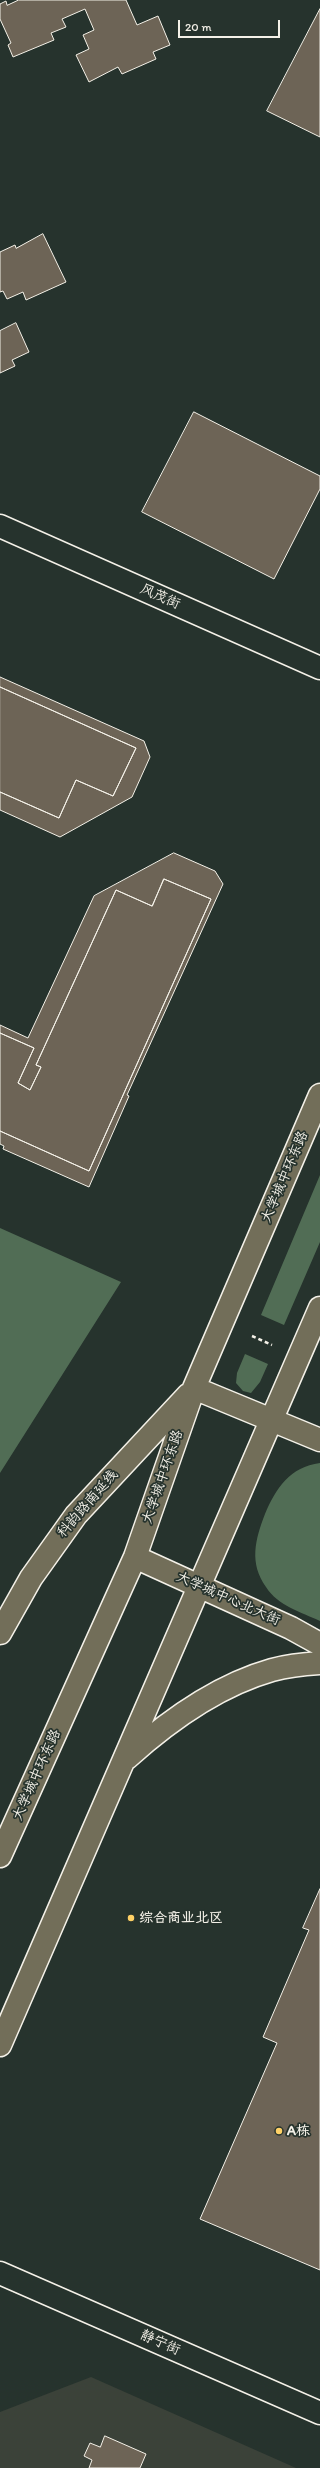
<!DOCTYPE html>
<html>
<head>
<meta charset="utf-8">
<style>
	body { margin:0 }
	#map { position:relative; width:320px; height:2468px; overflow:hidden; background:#26332d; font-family:Itim,sans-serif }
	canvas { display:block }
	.scale { position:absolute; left:178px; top:20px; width:102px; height:18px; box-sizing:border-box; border:2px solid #f4f1e8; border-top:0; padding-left:5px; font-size:12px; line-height:14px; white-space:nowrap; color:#f4f1e8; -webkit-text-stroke:3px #26332d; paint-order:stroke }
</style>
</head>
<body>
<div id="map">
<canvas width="320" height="2468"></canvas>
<div class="scale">20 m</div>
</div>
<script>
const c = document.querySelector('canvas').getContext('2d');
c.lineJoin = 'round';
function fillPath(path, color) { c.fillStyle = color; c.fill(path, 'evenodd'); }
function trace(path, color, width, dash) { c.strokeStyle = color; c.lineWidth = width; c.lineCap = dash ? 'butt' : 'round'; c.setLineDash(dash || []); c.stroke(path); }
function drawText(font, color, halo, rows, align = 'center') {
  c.font = font + ' Itim,"LXGW WenKai TC",sans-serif'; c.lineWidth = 3.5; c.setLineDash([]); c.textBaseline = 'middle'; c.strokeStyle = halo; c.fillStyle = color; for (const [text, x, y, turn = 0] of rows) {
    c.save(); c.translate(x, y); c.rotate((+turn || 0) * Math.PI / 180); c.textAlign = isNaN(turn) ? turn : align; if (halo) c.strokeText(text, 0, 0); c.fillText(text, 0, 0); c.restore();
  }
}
const built = new Path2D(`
	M 91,2377 L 296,2468 L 0,2468 L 0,2412 Z`);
const green = new Path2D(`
	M 320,1175 L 320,1242 L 284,1325 L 261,1315 Z
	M 0,1228 L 121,1282 L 0,1473 Z
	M 245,1354 L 268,1364 L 260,1382 L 251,1393 L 243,1391 L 236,1383 L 237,1373 Z
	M 320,1463 L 320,1621 C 301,1612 278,1606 266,1587 C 249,1563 255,1540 265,1514 C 276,1488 290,1467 320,1463 Z`);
const building = new Path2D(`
	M 19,0 L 126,0 L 137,25 L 158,16 L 170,45 L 153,52 L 156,59 L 122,74 L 118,67 L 89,82 L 76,55 L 89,49 L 83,35 L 94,30 L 85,9 L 62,19 L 66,27 L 51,33 L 54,40 L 13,57 L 8,45 L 11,43 L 0,19 L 0,4 L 6,1 L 7,5 Z
	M 320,9 L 320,137 L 267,111 Z
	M 43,234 L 66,282 L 26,300 L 23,292 L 7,299 L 3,291 L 0,292 L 0,252 L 15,245 L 16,248 Z
	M 16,323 L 29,352 L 12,360 L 15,366 L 0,373 L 0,331 Z
	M 194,412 L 320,476 L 320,489 L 274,579 L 142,512 Z
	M 0,677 L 144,741 L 150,757 L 132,797 L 60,837 L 0,810 L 0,792 L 59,818 L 76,780 L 113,796 L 136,748 L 0,687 Z
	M 0,687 L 136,748 L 113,796 L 76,780 L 59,818 L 0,792 Z
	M 174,853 L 215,871 L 223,884 L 127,1095 L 129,1096 L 89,1187 L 3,1149 L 4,1146 L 0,1144 L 0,1131 L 89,1171 L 211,899 L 164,879 L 152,906 L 116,890 L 36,1065 L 41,1067 L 30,1090 L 18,1083 L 34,1048 L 0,1033 L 0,1025 L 28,1038 L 94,896 Z
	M 164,879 L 211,899 L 89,1171 L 0,1131 L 0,1033 L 34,1048 L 18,1083 L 30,1090 L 41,1067 L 36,1065 L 116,890 L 152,906 Z
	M 320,1889 L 320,2270 L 200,2219 L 277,2043 L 263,2037 L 309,1930 L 303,1928 Z
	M 105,2436 L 146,2454 L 140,2468 L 89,2468 L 92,2460 L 84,2456 L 90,2443 L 100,2447 Z`);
const path = new Path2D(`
	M 252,1336 L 272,1345`);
const minor = new Path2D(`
	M 0,526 L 320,668
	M 0,2273 L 320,2413`);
const major = new Path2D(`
	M 194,1388 L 320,1440
	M 135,1557 L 291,1628 L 320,1644
	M 0,1633 L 31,1578 L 76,1515 L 188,1395
	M 127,1758 C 167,1722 219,1685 272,1670 C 287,1666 304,1664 320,1663
	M 0,1856 L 135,1557 L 194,1388 L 320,1095
	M 0,2045 L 320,1308`);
const markers = [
	[131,1918,4,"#ffd166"],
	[279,2131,4,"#ffd166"]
];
const streetNames = [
	["风茂街",160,597,24],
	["大学城中环东路",285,1177,-67],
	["大学城中环东路",163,1477,-71],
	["科韵路南延线",88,1504,-49],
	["大学城中心北大街",228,1599,24],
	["大学城中环东路",37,1775,-66],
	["静宁街",160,2343,24]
];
const poiNames = [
	["综合商业北区",139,1918],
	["A栋",287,2131]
];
fillPath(built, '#3b4239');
fillPath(green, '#516d55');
fillPath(building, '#6d6456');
trace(building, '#f4f1e8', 1);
trace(minor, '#f4f1e8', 25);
trace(major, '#f4f1e8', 25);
trace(path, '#f4f1e8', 2.5, [4, 3]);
trace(minor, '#26332d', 22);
trace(major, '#726e59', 22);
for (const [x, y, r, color] of markers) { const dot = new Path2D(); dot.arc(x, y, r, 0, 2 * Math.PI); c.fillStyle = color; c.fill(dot); trace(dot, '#26332d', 1.5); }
drawText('14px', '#f4f1e8', '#26332d', streetNames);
drawText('bold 14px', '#f4f1e8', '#26332d', poiNames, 'left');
</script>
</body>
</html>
